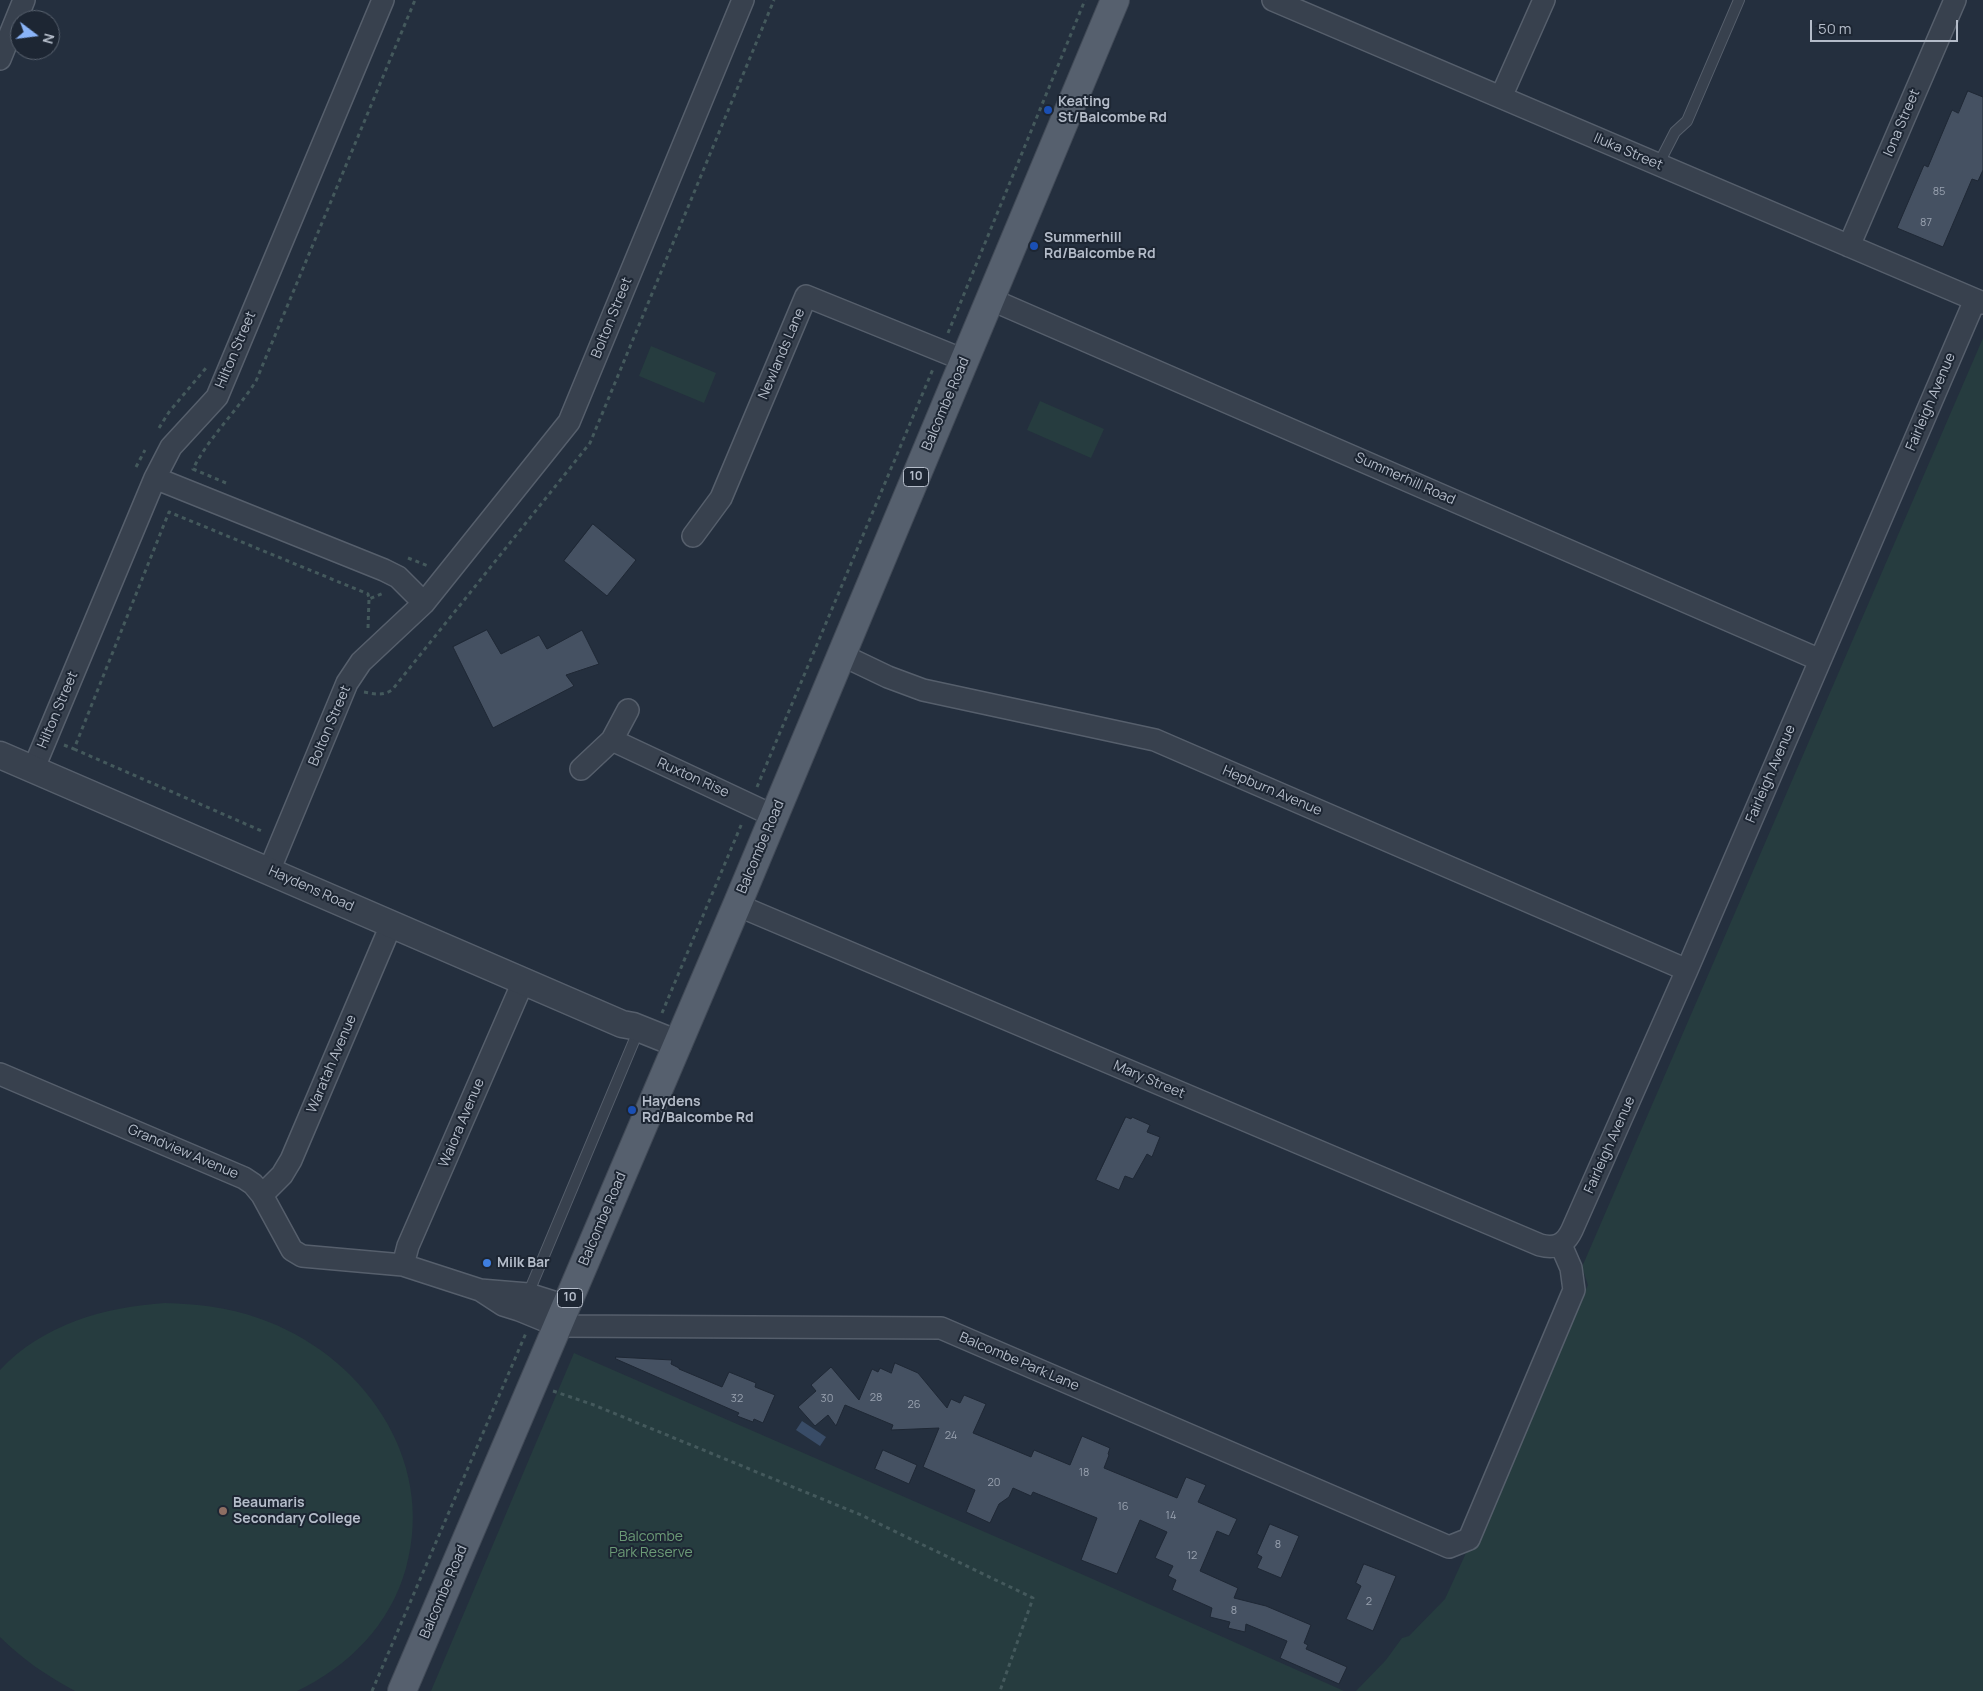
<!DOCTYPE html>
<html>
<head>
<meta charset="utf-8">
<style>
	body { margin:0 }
	#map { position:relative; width:1983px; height:1691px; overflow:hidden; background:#242f3e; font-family:Manrope,sans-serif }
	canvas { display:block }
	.north { position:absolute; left:10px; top:10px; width:50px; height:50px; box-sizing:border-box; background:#1d2633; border:1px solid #59626f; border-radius:50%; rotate:105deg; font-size:14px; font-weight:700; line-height:20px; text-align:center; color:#b4bcc9 }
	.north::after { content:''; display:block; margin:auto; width:18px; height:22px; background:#8ab4f8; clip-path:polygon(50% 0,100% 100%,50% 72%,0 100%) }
	.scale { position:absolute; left:1810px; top:20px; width:148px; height:22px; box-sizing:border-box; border:2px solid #b4bcc9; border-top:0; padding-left:6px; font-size:15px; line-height:18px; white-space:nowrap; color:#b4bcc9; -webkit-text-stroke:4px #1d2633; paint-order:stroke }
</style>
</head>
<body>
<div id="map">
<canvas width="1983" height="1691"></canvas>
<div class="north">N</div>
<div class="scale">50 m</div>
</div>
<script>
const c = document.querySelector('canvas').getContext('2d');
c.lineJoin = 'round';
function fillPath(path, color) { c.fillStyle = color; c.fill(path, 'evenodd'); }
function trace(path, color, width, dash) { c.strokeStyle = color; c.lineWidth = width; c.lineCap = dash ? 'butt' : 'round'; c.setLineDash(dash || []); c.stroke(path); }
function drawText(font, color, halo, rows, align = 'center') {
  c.font = font + ' Manrope,sans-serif'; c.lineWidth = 4; c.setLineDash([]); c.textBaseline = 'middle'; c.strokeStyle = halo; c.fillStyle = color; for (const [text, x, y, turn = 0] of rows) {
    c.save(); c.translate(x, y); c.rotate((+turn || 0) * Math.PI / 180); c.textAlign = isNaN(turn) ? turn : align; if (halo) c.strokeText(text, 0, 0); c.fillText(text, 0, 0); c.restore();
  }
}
const green = new Path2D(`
	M 1983,338 L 1983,1691 L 1356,1691 L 1386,1660 L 1402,1638 L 1409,1636 L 1445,1599 L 1588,1285 L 1582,1267 Z
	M 651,346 L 716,373 L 704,403 L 639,376 Z
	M 1040,401 L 1104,429 L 1091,458 L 1027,430 Z
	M 165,1303 C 196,1304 228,1307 258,1318 C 361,1353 437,1458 406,1568 C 390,1625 349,1666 297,1691 L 75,1691 C 47,1676 22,1659 0,1637 L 0,1370 C 43,1324 105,1307 165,1303 Z
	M 574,1353 L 1095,1580 L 1344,1691 L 431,1691 Z`);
const water = new Path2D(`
	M 802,1421 L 826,1437 L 820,1446 L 796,1430 Z`);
const building = new Path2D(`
	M 1968,91 L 1983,97 L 1983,170 L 1978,181 L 1972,179 L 1943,247 L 1897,228 L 1924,165 L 1928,167 L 1952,110 L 1958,113 Z
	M 593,524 L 636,560 L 607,596 L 564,561 Z
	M 487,630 L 501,654 L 539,635 L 547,649 L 582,630 L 599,664 L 566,675 L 574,686 L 493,728 L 453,647 Z
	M 1126,1117 L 1131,1119 L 1132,1117 L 1150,1125 L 1147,1132 L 1160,1137 L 1152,1157 L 1147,1154 L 1133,1179 L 1125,1176 L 1119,1190 L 1096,1180 Z
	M 616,1357 L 672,1360 L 671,1364 L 679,1368 L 679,1369 L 722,1387 L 729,1372 L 756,1383 L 755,1387 L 775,1395 L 763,1423 L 754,1419 L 753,1422 L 737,1416 L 739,1413 L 616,1359 Z
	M 895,1363 L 918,1373 L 947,1408 L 951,1399 L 960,1403 L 964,1395 L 986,1404 L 973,1433 L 1031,1457 L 1034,1450 L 1070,1465 L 1082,1436 L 1110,1448 L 1108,1454 L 1109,1455 L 1104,1468 L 1177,1498 L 1186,1477 L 1206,1485 L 1198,1502 L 1237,1519 L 1229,1536 L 1217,1531 L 1200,1571 L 1238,1588 L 1234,1598 L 1266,1606 L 1311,1625 L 1304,1643 L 1308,1645 L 1306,1649 L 1347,1667 L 1339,1684 L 1280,1658 L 1287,1641 L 1246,1624 L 1245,1632 L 1228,1628 L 1230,1622 L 1210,1617 L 1212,1608 L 1172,1590 L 1176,1580 L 1168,1576 L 1173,1566 L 1155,1558 L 1167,1532 L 1140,1520 L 1117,1574 L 1081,1560 L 1097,1518 L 1033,1492 L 1031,1496 L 1013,1488 L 1009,1497 L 999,1504 L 990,1523 L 966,1512 L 975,1490 L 923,1467 L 939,1428 L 891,1430 L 893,1425 L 845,1405 L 836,1426 L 828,1415 L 815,1426 L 798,1407 L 816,1391 L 811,1385 L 831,1367 L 859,1400 L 872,1369 L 878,1372 L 880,1368 L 891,1373 Z
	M 883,1450 L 917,1465 L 909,1484 L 875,1469 Z
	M 1270,1524 L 1299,1536 L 1281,1578 L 1257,1568 L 1262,1557 L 1257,1554 Z
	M 1364,1564 L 1396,1576 L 1373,1631 L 1346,1619 L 1361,1586 L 1356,1583 Z`);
const path = new Path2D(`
	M 948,333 L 1085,0
	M 159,428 L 169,412 L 206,368
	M 136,467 L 145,450
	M 226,483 L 193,469 C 209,437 237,411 256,381 L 415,0
	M 408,558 L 428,566
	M 368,628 L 369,599
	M 364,692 C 375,694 383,696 392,690 L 590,443 L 774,0
	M 64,745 L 74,749 L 169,512 L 368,594 L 369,599 L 384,593
	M 74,749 L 264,832
	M 757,787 L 933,369
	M 662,1013 L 742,823
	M 553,1391 L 594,1405 L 861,1515 L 1033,1598 L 1000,1691
	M 372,1691 L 526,1333`);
const service = new Path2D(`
	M 1658,165 L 1675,132 L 1687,121 L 1739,0
	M 528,1294 L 634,1041`);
const minor = new Path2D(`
	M 1273,0 L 1983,303
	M 0,59 L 24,0
	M 1501,97 L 1544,0
	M 1849,246 L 1955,0
	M 990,299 L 1820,660
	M 155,478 L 384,570 L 398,577 L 424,603
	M 693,536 L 721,498 L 806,296 L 964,360
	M 842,655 L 888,677 L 923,690 L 1155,740 L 1687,970
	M 628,710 L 612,740 L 774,816
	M 581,769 L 612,740
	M 33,770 L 155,478 L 171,447 L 217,397 L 383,0
	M 269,871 L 347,683 L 361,662 L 424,603 L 569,422 L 743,0
	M 737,905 L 1540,1245 C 1555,1249 1565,1245 1572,1230 L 1687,970 L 1975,300
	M 0,1074 L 244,1178 L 253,1184 L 262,1195 L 292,1250 L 302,1256 L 403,1265 L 480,1290 L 528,1294 L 566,1306
	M 262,1195 L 282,1175 L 291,1160 L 391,925
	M 403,1265 L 408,1246 L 523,982
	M 480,1290 L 503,1305 L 519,1310 L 558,1326 L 941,1328 L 1449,1547 L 1469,1539 L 1574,1290 L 1571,1268 L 1561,1245`);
const tertiary = new Path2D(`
	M 0,755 L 622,1024 L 633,1026 L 678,1044`);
const primary = new Path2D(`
	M 402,1691 L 737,905 L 1115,0`);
const markers = [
	[1048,110,5,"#1a4fb4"],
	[1034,246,5,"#1a4fb4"],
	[632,1110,5,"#1a4fb4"],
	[487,1263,5,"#3f7fe0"],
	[223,1511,5,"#8d6e63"]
];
const numberNames = [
	["85",1939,192],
	["87",1926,223],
	["28",876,1398],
	["32",737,1399],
	["30",827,1399],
	["26",914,1405],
	["24",951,1436],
	["18",1084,1473],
	["20",994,1483],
	["16",1123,1507],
	["14",1171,1516],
	["8",1278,1545],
	["12",1192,1556],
	["2",1369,1602],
	["8",1234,1611]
];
const shields = [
	[916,477,25],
	[570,1298,25]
];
const shieldNames = [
	["10",916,477],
	["10",570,1298]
];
const poiNames = [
	["Keating",1058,102],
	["St/Balcombe Rd",1058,118],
	["Summerhill",1044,238],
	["Rd/Balcombe Rd",1044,254],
	["Haydens",642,1102],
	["Rd/Balcombe Rd",642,1118],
	["Milk Bar",497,1263],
	["Beaumaris",233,1503],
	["Secondary College",233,1519]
];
const streetNames = [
	["Iona Street",1902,123,-67],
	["Iluka Street",1628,152,23],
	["Bolton Street",612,318,-68],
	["Hilton Street",236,350,-67],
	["Newlands Lane",782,354,-67],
	["Fairleigh Avenue",1931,402,-67],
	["Balcombe Road",946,404,-67],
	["Summerhill Road",1405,479,24],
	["Hilton Street",58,710,-67],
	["Bolton Street",330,726,-67],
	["Fairleigh Avenue",1771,774,-67],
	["Ruxton Rise",693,778,24],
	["Hepburn Avenue",1272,791,23],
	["Balcombe Road",761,847,-67],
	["Haydens Road",311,889,24],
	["Waratah Avenue",332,1064,-67],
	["Mary Street",1149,1080,23],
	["Waiora Avenue",462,1123,-67],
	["Fairleigh Avenue",1610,1145,-66],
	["Grandview Avenue",183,1152,23],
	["Balcombe Road",603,1219,-67],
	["Balcombe Park Lane",1019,1362,23],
	["Balcombe Road",444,1592,-67]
];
const parkNames = [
	["Balcombe",651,1537],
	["Park Reserve",651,1553]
];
fillPath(green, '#263c3f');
fillPath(water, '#394c67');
fillPath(building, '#455162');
trace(building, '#1f2835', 1);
trace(service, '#565f6c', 12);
trace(minor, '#565f6c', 24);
trace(tertiary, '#565f6c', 29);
trace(primary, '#414a57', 30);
trace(path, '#44595c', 3, [4, 4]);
trace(service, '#38414e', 10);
trace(minor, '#38414e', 21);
trace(tertiary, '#38414e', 26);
trace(primary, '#56606e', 28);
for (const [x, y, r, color] of markers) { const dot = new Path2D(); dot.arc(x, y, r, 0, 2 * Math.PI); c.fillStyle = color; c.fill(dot); trace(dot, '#1d2633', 2); }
drawText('11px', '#98a1af', null, numberNames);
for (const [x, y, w] of shields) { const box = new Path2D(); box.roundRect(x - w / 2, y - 9.5, w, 19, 4); c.fillStyle = '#1d2633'; c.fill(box); trace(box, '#b4bcc9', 1); }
drawText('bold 12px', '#b4bcc9', null, shieldNames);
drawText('bold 14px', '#b4bcc9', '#1d2633', poiNames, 'left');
drawText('14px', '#b4bcc9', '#1d2633', streetNames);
drawText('14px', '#6b9a76', '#1d2633', parkNames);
</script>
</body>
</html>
